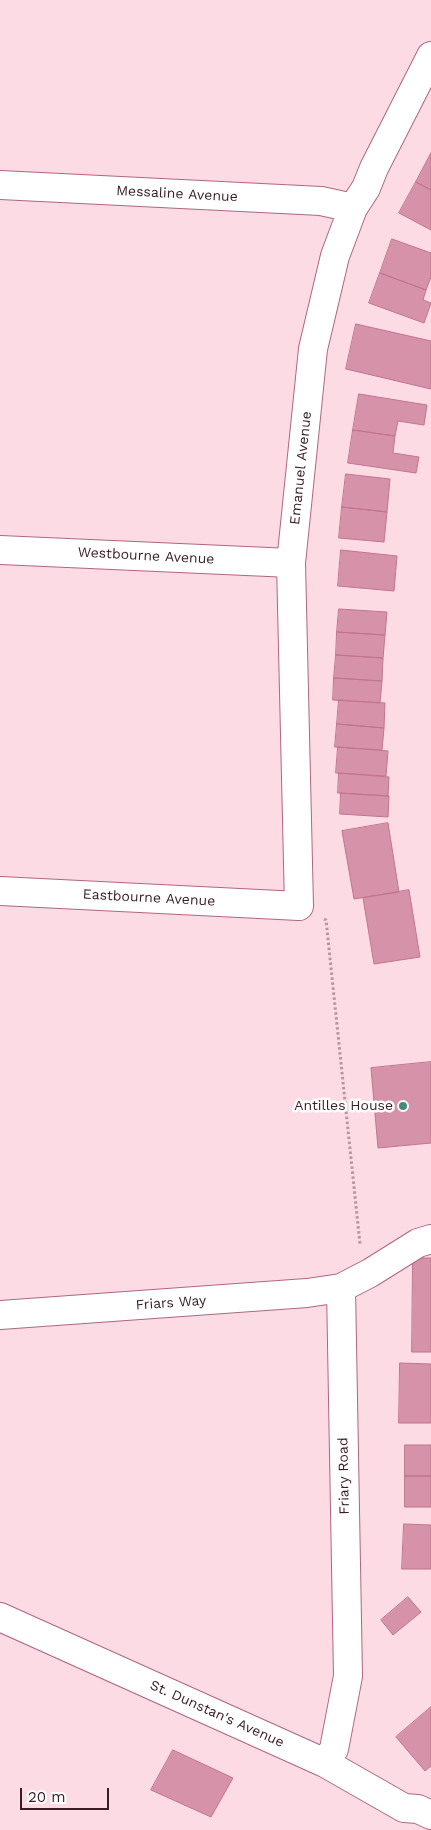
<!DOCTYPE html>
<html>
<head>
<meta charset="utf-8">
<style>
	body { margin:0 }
	#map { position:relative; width:431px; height:1830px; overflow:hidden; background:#fddbe5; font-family:"Work Sans",sans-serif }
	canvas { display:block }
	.scale { position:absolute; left:20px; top:1788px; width:89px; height:22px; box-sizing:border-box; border:2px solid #391c26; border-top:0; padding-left:6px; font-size:15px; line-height:18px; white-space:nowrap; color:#391c26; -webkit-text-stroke:4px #fff; paint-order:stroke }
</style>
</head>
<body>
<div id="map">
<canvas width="431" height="1830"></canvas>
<div class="scale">20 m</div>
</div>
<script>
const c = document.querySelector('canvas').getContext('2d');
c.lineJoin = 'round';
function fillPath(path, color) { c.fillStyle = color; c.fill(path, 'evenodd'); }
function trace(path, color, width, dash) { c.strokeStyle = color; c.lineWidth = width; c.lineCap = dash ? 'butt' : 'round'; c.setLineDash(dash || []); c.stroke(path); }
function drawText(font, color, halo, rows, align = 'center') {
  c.font = font + ' "Work Sans",sans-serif'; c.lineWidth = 5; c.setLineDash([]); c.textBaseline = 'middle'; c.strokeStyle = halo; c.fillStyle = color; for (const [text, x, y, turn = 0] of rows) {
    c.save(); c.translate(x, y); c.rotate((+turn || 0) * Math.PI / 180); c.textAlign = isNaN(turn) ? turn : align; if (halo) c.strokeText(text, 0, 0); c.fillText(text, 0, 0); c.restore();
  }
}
const building = new Path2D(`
	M 431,153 L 431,190 L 416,182 Z
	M 416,182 L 431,190 L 431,230 L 399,213 Z
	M 392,239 L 431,253 L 431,277 L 426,290 L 380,273 Z
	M 380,273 L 426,290 L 423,300 L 431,303 L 424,323 L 369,303 Z
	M 356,324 L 431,341 L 431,389 L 346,369 Z
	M 359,394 L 427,405 L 424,425 L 398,421 L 395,436 L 353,430 Z
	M 353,430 L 395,436 L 393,453 L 419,457 L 416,473 L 348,463 Z
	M 346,474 L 390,479 L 387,512 L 342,507 Z
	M 342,507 L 387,512 L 384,542 L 339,538 Z
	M 341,550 L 397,556 L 394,591 L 338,586 Z
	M 339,609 L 387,612 L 385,635 L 337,632 Z
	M 337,632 L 385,635 L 383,658 L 336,655 Z
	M 336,655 L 383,658 L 382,681 L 334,678 Z
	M 334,678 L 382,681 L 380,703 L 333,700 Z
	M 339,700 L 385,703 L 384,728 L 337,724 Z
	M 337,724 L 384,728 L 382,750 L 335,747 Z
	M 338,747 L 388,751 L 386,776 L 336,773 Z
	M 339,773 L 389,777 L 388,796 L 338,793 Z
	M 341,793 L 389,796 L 388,817 L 340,814 Z
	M 388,823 L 399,892 L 354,899 L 342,831 Z
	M 409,890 L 420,957 L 374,964 L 363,898 Z
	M 431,1062 L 431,1143 L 378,1148 L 371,1068 Z
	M 413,1258 L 431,1258 L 431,1352 L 412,1352 Z
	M 400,1363 L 431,1364 L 431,1423 L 399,1423 Z
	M 405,1445 L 431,1445 L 431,1476 L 405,1476 Z
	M 405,1476 L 431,1476 L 431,1507 L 405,1507 Z
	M 404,1524 L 431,1525 L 431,1569 L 402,1569 Z
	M 408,1597 L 421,1612 L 393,1635 L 381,1620 Z
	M 431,1707 L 431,1766 L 425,1771 L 396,1737 Z
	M 173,1750 L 233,1778 L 211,1817 L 151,1790 Z`);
const path = new Path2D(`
	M 324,919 L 326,920 L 360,1244`);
const street = new Path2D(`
	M 0,185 L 321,201 L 353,208
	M 0,550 L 291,563
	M 0,891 L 299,906 L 291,563 L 313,349 L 335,256 L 353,208 L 366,188 L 374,168 L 431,56
	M 0,1315 L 307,1293 L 341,1288
	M 0,1617 L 325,1763 L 404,1808 L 418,1809 L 431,1815
	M 325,1763 L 334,1749 L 348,1676 L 341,1288 L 370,1273 L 418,1243 L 431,1239`);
const markers = [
	[403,1106,5,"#478a7c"]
];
const streetNames = [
	["Messaline Avenue",177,194,3],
	["Emanuel Avenue",301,468,-84],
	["Westbourne Avenue",146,556,3],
	["Eastbourne Avenue",149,898,3],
	["Friars Way",171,1303,-4],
	["Friary Road",344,1476,-91],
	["St. Dunstan's Avenue",217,1714,24]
];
const poiNames = [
	["Antilles House",393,1106]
];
fillPath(building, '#d692a8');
trace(building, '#c0758e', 1);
trace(street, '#af667f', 30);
trace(path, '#b6959f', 3, [2.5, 2.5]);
trace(street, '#fff', 28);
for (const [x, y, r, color] of markers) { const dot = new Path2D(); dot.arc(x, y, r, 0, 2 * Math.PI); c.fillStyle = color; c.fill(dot); trace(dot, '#fff', 2); }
drawText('14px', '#391c26', '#fff', streetNames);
drawText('14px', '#391c26', '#fff', poiNames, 'right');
</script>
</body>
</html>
